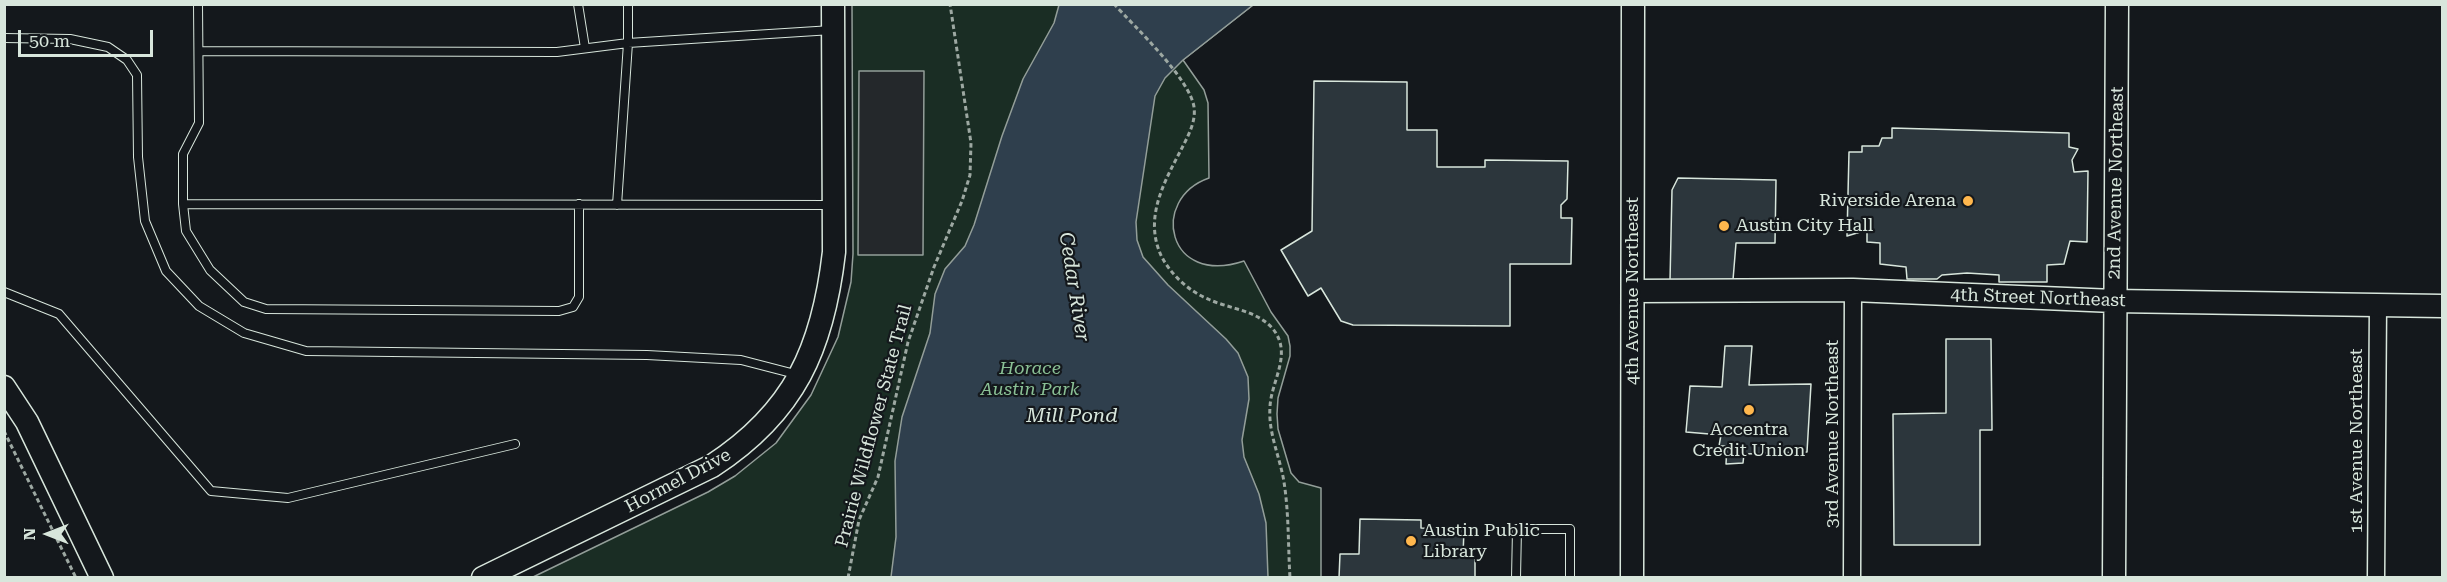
<!DOCTYPE html>
<html>
<head>
<meta charset="utf-8">
<style>
	body { margin:0 }
	#map { position:relative; width:2447px; height:582px; overflow:hidden; background:#14181c; font-family:"Roboto Serif",serif }
	canvas { display:block }
	.frame { position:absolute; inset:0; border:6px solid #d8e6dc; pointer-events:none }
	.north { position:absolute; left:18px; top:504px; width:60px; height:60px; -webkit-text-stroke:4px #14181c; paint-order:stroke; rotate:270deg; font-size:16px; font-weight:700; line-height:24px; text-align:center; color:#d8e6dc }
	.north::after { content:''; display:block; margin:auto; width:21px; height:27px; background:#d8e6dc; clip-path:polygon(50% 0,100% 100%,50% 72%,0 100%) }
	.scale { position:absolute; left:18px; top:30px; width:135px; height:27px; box-sizing:border-box; border:3px solid #d8e6dc; border-top:0; padding-left:8px; font-size:18px; line-height:21px; white-space:nowrap; color:#d8e6dc; -webkit-text-stroke:4px #14181c; paint-order:stroke }
</style>
</head>
<body>
<div id="map">
<canvas width="2447" height="582"></canvas>
<div class="frame"></div>
<div class="north">N</div>
<div class="scale">50 m</div>
</div>
<script>
const c = document.querySelector('canvas').getContext('2d');
c.lineJoin = 'round';
function fillPath(path, color) { c.fillStyle = color; c.fill(path, 'evenodd'); }
function trace(path, color, width, dash) { c.strokeStyle = color; c.lineWidth = width; c.lineCap = dash ? 'butt' : 'round'; c.setLineDash(dash || []); c.stroke(path); }
function drawText(font, color, halo, rows, align = 'center') {
  c.font = font + ' "Roboto Serif",serif'; c.lineWidth = 4.5; c.setLineDash([]); c.textBaseline = 'middle'; c.strokeStyle = halo; c.fillStyle = color; for (const [text, x, y, turn = 0] of rows) {
    c.save(); c.translate(x, y); c.rotate((+turn || 0) * Math.PI / 180); c.textAlign = isNaN(turn) ? turn : align; if (halo) c.strokeText(text, 0, 0); c.fillText(text, 0, 0); c.restore();
  }
}
const green = new Path2D(`
	M 852,5 L 1253,5 L 1183,60 L 1204,90 L 1208,103 L 1209,178 C 1149,199 1167,287 1244,261 L 1271,312 L 1288,336 L 1290,346 L 1290,356 L 1278,398 L 1277,414 L 1278,429 L 1291,473 L 1299,482 L 1321,488 L 1321,577 L 531,578 L 708,492 L 735,476 L 776,443 L 811,395 L 838,337 L 851,282 L 853,254 Z`);
const parking = new Path2D(`
	M 859,71 L 924,71 L 923,255 L 858,255 Z`);
const water = new Path2D(`
	M 1059,5 L 1253,5 L 1183,60 L 1165,78 L 1155,96 L 1136,222 L 1137,240 L 1143,257 L 1168,285 L 1226,339 L 1238,353 L 1248,377 L 1249,399 L 1242,440 L 1244,457 L 1259,494 L 1266,523 L 1268,577 L 891,577 L 896,537 L 895,461 L 902,417 L 930,333 L 935,294 L 945,269 L 965,246 L 974,225 L 1002,136 L 1023,79 L 1054,23 Z`);
const building = new Path2D(`
	M 1314,81 L 1407,82 L 1407,130 L 1437,130 L 1437,167 L 1485,167 L 1485,160 L 1568,161 L 1567,199 L 1561,205 L 1561,218 L 1572,218 L 1571,264 L 1510,264 L 1510,326 L 1353,325 L 1341,321 L 1321,288 L 1308,296 L 1281,250 L 1312,231 Z
	M 1892,128 L 2069,133 L 2069,147 L 2078,149 L 2072,160 L 2074,172 L 2088,171 L 2087,242 L 2070,241 L 2064,264 L 2047,265 L 2047,282 L 1999,282 L 1999,275 L 1967,273 L 1942,275 L 1937,279 L 1907,279 L 1906,267 L 1880,264 L 1880,243 L 1867,242 L 1867,230 L 1847,236 L 1849,152 L 1862,152 L 1862,146 L 1879,146 L 1882,138 L 1892,138 Z
	M 1678,178 L 1776,180 L 1775,243 L 1736,243 L 1733,280 L 1670,281 L 1672,190 Z
	M 1946,339 L 1991,339 L 1992,430 L 1980,430 L 1980,545 L 1894,545 L 1893,414 L 1946,413 Z
	M 1725,346 L 1752,346 L 1749,385 L 1811,384 L 1807,452 L 1744,454 L 1743,463 L 1726,464 L 1727,446 L 1719,446 L 1721,435 L 1686,432 L 1690,386 L 1722,387 Z
	M 1360,519 L 1421,520 L 1421,528 L 1464,529 L 1463,556 L 1475,556 L 1475,578 L 1339,578 L 1340,554 L 1359,554 Z`);
const path = new Path2D(`
	M 1114,4 C 1135,27 1190,79 1194,107 C 1196,121 1189,134 1183,146 C 1166,179 1144,215 1160,253 C 1168,272 1188,291 1208,299 C 1229,309 1257,310 1273,329 C 1293,354 1271,381 1270,407 C 1268,433 1280,457 1284,482 C 1289,514 1288,546 1290,578
	M 4,431 L 76,578
	M 848,578 L 859,520 L 878,477 L 908,342 L 934,267 L 962,201 L 970,175 L 971,143 L 950,4`);
const lane = new Path2D(`
	M 198,4 L 199,123 L 183,154 L 183,204 L 186,231 L 210,270 L 244,302 L 266,309 L 559,311 L 573,307 L 579,297 L 579,204
	M 578,4 L 585,48
	M 4,38 L 70,39 L 108,47 L 127,60 L 137,75 L 138,157 L 145,221 L 166,271 L 199,306 L 244,333 L 306,351 L 647,355 L 741,360 L 799,375
	M 199,51 L 557,52 L 628,43 L 832,30
	M 183,204 L 833,205
	M 617,205 L 628,43 L 628,4
	M 4,292 L 59,314 L 211,491 L 288,498 L 515,444
	M 1516,578 L 1517,529 L 1570,529 L 1570,578`);
const street = new Path2D(`
	M 1852,578 L 1853,290
	M 2376,578 L 2378,305`);
const secondary = new Path2D(`
	M 1634,291 L 1853,290 L 2114,301 L 2442,306
	M 4,387 L 27,422 L 102,578
	M 483,578 L 712,466 C 795,412 823,348 834,252 L 833,4
	M 1632,578 L 1633,4
	M 2114,578 L 2117,4`);
const markers = [
	[1968,201,6,"#ffb74d"],
	[1724,226,6,"#ffb74d"],
	[1749,410,6,"#ffb74d"],
	[1411,541,6,"#ffb74d"]
];
const streetNames = [
	["2nd Avenue Northeast",2116,183,-89],
	["4th Avenue Northeast",1633,291,-90],
	["4th Street Northeast",2038,298,2],
	["Prairie Wildflower State Trail",874,426,-75],
	["3rd Avenue Northeast",1833,434,-90],
	["1st Avenue Northeast",2357,441,-90],
	["Hormel Drive",678,481,-28]
];
const poiNames = [
	["Riverside Arena",1956,201,"right"],
	["Austin City Hall",1736,226],
	["Accentra",1749,430,"center"],
	["Credit Union",1749,451,"center"],
	["Austin Public",1423,531],
	["Library",1423,552]
];
const parkNames = [
	["Horace",1030,369],
	["Austin Park",1030,390]
];
const waterNames = [
	["Cedar River",1074,287,81],
	["Mill Pond",1072,416]
];
fillPath(green, '#1a2d24');
trace(green, '#939e99', 1.5);
fillPath(parking, '#24282b');
trace(parking, '#939e99', 1.5);
fillPath(water, '#2f3f4d');
trace(water, '#939e99', 1.5);
fillPath(building, '#2c363c');
trace(building, '#d8e6dc', 1.5);
trace(lane, '#d8e6dc', 10);
trace(street, '#d8e6dc', 19);
trace(secondary, '#d8e6dc', 25);
trace(path, '#9da8a2', 3, [4.5, 3]);
trace(lane, '#14181c', 8);
trace(street, '#14181c', 16);
trace(secondary, '#14181c', 22);
for (const [x, y, r, color] of markers) { const dot = new Path2D(); dot.arc(x, y, r, 0, 2 * Math.PI); c.fillStyle = color; c.fill(dot); trace(dot, '#14181c', 2); }
drawText('18px', '#d8e6dc', '#14181c', streetNames);
drawText('18px', '#d8e6dc', '#14181c', poiNames, 'left');
drawText('italic 18px', '#8ac095', '#14181c', parkNames);
drawText('italic 20px', '#d8e6dc', '#14181c', waterNames);
</script>
</body>
</html>
